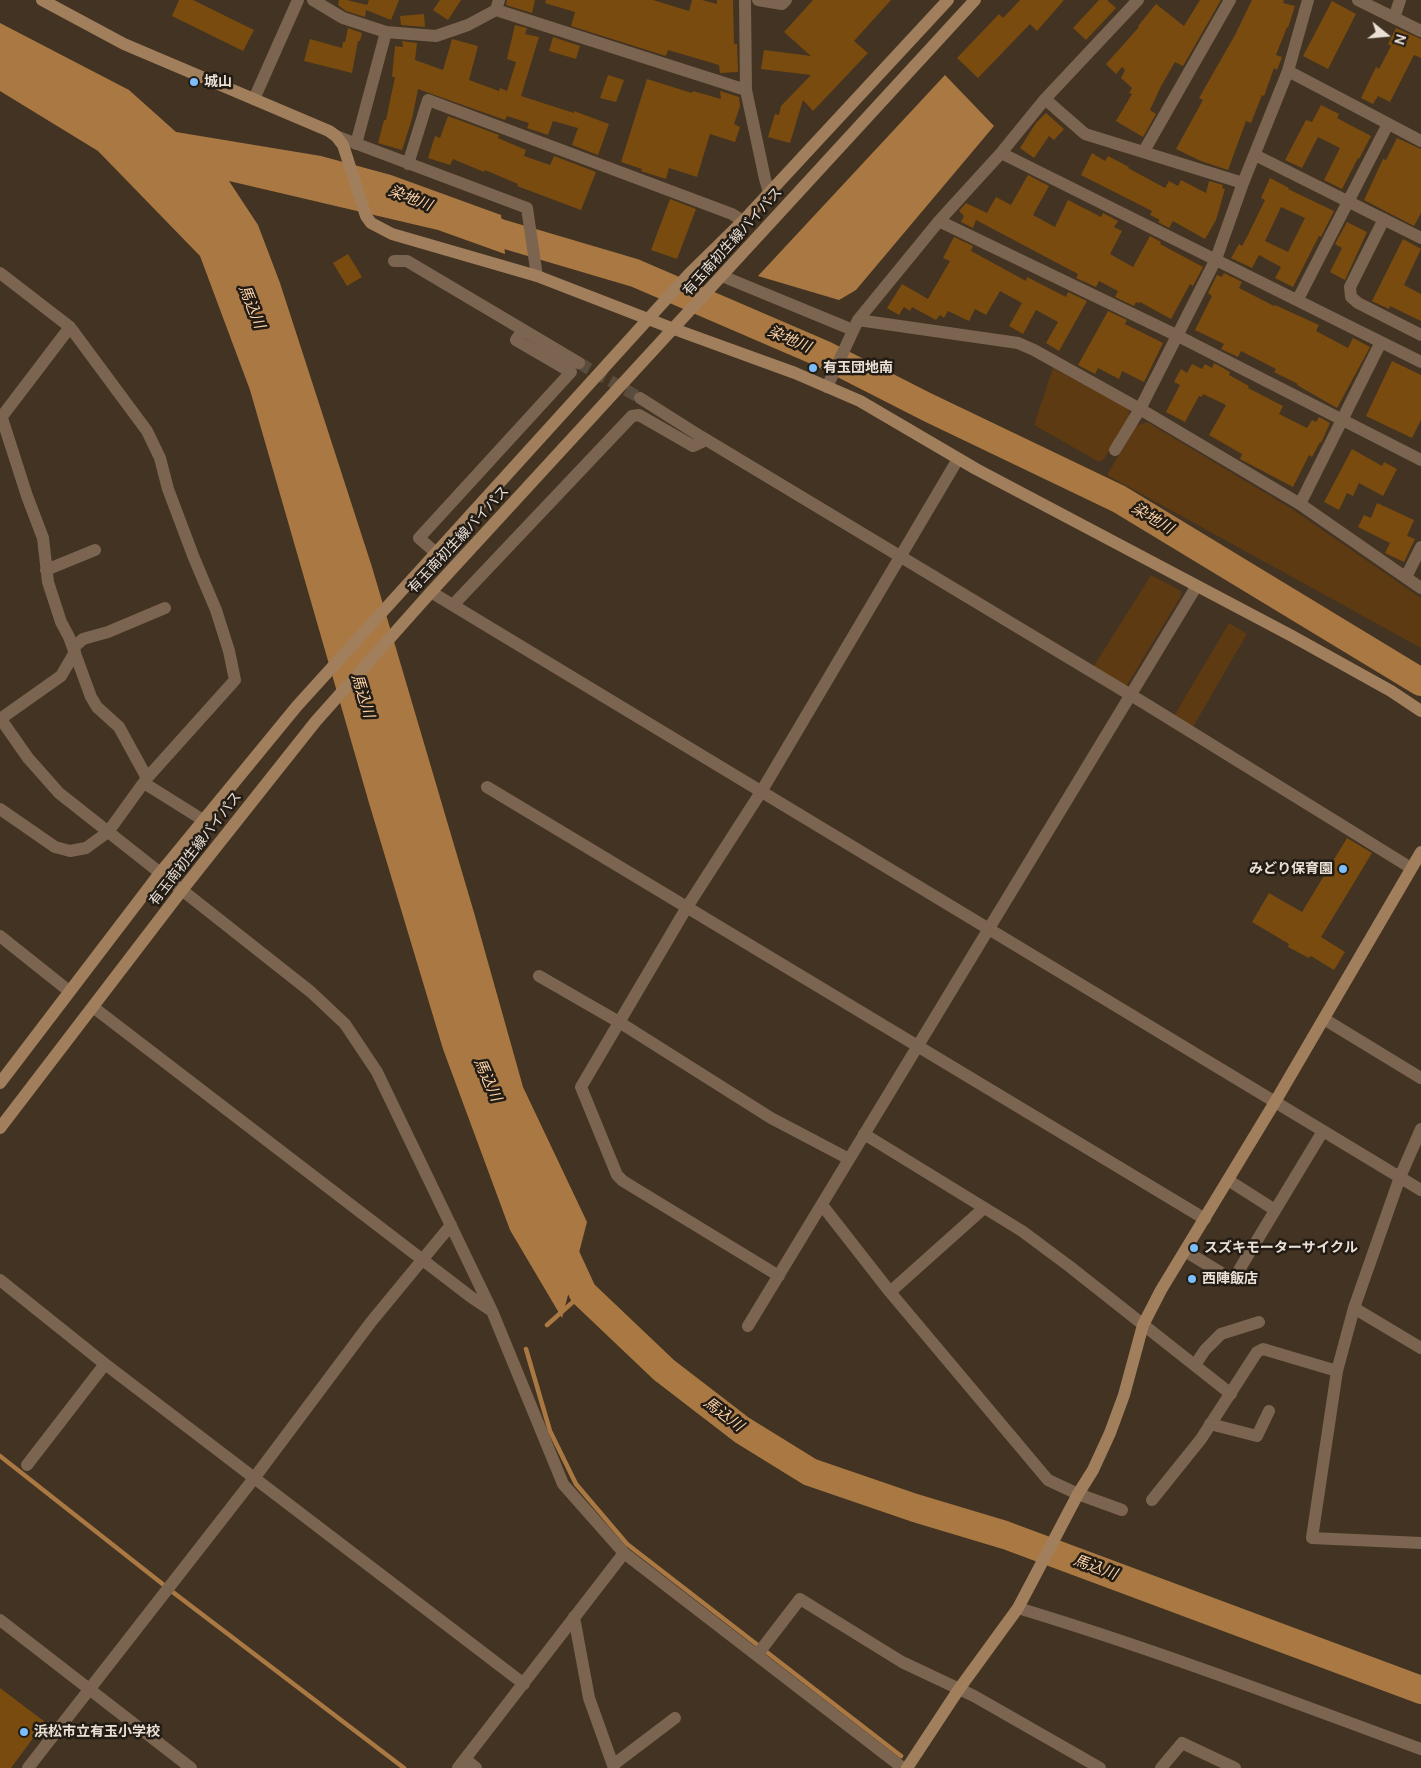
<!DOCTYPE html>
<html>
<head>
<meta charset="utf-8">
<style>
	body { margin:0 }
	#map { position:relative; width:1421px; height:1768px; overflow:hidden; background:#423322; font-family:"DM Sans",sans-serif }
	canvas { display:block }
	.north { position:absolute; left:1361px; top:10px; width:50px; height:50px; -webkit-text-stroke:4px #231c15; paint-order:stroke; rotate:107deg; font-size:14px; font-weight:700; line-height:20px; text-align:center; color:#eae0d6 }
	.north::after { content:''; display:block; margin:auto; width:18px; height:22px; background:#eae0d6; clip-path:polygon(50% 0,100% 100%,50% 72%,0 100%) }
</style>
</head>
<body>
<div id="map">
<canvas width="1421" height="1768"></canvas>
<div class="north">N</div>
</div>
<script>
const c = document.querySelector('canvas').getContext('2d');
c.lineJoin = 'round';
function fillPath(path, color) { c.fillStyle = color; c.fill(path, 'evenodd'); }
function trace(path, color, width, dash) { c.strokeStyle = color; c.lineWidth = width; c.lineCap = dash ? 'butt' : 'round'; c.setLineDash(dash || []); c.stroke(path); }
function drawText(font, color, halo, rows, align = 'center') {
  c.font = font + ' "DM Sans","Noto Sans JP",sans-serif'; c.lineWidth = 5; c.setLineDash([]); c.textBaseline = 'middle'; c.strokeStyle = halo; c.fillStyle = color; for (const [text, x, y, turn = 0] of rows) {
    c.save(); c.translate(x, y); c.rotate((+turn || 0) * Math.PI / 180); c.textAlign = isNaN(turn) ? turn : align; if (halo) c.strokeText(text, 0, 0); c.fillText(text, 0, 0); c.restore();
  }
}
const green = new Path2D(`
	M 1053,368 L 1129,409 L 1129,419 L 1104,459 L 1099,462 L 1034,425 Z
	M 1147,422 L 1292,509 L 1421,598 L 1421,648 L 1107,475 L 1136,426 Z
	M 1151,575 L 1181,591 L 1181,596 L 1127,685 L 1121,686 L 1092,669 Z
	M 1229,623 L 1247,634 L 1193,727 L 1174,716 Z`);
const water = new Path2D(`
	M 0,23 L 129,90 L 176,132 L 321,156 L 391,175 L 501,215 L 505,254 L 438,230 L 229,181 L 258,225 L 280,283 L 372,567 L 475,916 L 523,1087 L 587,1222 L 562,1318 L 510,1230 L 443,1049 L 369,803 L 250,390 L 200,256 L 98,151 L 0,91 Z
	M 945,75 L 994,126 L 856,290 L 839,300 L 758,276 Z`);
const stream = new Path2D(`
	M 547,1325 L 583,1293
	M 526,1349 L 550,1431 L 576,1484 L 627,1544 L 901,1756
	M 0,1456 L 174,1593 L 404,1768`);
const river = new Path2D(`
	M 468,221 L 503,234 L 635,273 L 823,354 L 927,407 L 1119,499 L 1421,682
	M 558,1239 L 583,1293 L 664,1370 L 742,1430 L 810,1472 L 915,1508 L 1005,1535 L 1421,1690`);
const building = new Path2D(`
	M 179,0 L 193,0 L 254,30 L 243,51 L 172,16 Z
	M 339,0 L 347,0 L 367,5 L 369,0 L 399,0 L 391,20 L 366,10 L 365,17 L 346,11 L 338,5 Z
	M 440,0 L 461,0 L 448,20 L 433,10 Z
	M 507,0 L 535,0 L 532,13 L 506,5 Z
	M 546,0 L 653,0 L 689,11 L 692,0 L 702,0 L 717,4 L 717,0 L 733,0 L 734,44 L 737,44 L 738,72 L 720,73 L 719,65 L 668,50 L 666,56 L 571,26 L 575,12 L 545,3 Z
	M 813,0 L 891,0 L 854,41 L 868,53 L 813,111 L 803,100 L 790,143 L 768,137 L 775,114 L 779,115 L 781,106 L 811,75 L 761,69 L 764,50 L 811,56 L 784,32 Z
	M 1020,0 L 1064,0 L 1037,31 L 1030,24 L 978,78 L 957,58 L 999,14 L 1003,18 Z
	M 1099,0 L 1107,0 L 1116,8 L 1086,40 L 1073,28 Z
	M 1200,0 L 1221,0 L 1183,66 L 1175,62 L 1161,86 L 1150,110 L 1156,114 L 1143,137 L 1116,121 L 1132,94 L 1129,93 L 1132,88 L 1121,78 L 1125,70 L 1122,67 L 1116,74 L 1106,64 L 1139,27 L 1138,26 L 1156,4 L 1184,26 Z
	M 1252,0 L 1284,0 L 1283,3 L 1295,6 L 1288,28 L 1287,27 L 1276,55 L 1282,57 L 1277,70 L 1274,68 L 1264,96 L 1262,95 L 1251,123 L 1246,121 L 1228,170 L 1201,161 L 1176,149 L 1203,100 L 1199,98 L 1235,35 Z
	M 1332,1 L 1356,14 L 1328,69 L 1303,56 Z
	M 424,14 L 425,27 L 401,25 L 400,16 Z
	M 515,25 L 527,28 L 525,34 L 539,37 L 521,96 L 574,113 L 574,111 L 609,124 L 598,155 L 572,145 L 578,128 L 553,121 L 548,135 L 527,128 L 529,123 L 507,116 L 505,120 L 418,89 L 412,119 L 402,150 L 378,143 L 384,120 L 386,120 L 395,77 L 392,77 L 395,46 L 403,47 L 402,41 L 417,43 L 415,60 L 443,70 L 452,39 L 478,46 L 469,80 L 499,91 L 500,88 L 507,91 L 516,62 L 507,59 Z
	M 348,28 L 362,33 L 360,41 L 358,41 L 352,73 L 304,61 L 310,39 L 342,48 L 343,42 L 345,42 Z
	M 1396,28 L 1421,39 L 1421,58 L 1414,55 L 1390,102 L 1378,96 L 1373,104 L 1361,98 L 1376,67 L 1379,69 L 1391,46 L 1388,44 Z
	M 553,37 L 580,46 L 576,59 L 549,51 Z
	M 608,75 L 624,80 L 616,102 L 600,98 Z
	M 647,79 L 692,93 L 693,91 L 721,99 L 720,91 L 739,97 L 740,106 L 734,124 L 740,127 L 735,142 L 710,134 L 697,177 L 669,168 L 666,179 L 641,171 L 642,169 L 621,162 Z
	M 1321,105 L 1339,114 L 1337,118 L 1371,136 L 1359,159 L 1358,158 L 1342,189 L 1324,180 L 1340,148 L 1318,137 L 1302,168 L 1285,160 L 1306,120 L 1312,122 Z
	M 1046,113 L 1064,129 L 1054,140 L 1049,136 L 1034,158 L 1020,148 L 1036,123 Z
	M 448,116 L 499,135 L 498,138 L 526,150 L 524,156 L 550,165 L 554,156 L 596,172 L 581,210 L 517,186 L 518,184 L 485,170 L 484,172 L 453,159 L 450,165 L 428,158 L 435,136 L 440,138 Z
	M 1397,138 L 1421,149 L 1421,213 L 1414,226 L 1364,200 L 1383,159 L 1386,160 Z
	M 1092,153 L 1105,161 L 1108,156 L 1129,167 L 1128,168 L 1165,188 L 1169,181 L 1178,186 L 1181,180 L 1206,193 L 1209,181 L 1223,185 L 1222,188 L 1225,189 L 1216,220 L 1205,239 L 1173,221 L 1169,228 L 1158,222 L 1160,220 L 1150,215 L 1152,211 L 1081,175 Z
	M 1028,175 L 1049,186 L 1033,215 L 1055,227 L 1068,200 L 1101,217 L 1103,213 L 1118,221 L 1114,227 L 1122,231 L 1110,254 L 1133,267 L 1150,236 L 1161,242 L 1160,244 L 1203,267 L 1193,286 L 1190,284 L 1171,319 L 1140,302 L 1139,303 L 1136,302 L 1134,306 L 1115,297 L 1118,291 L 1099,281 L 1096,287 L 1076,278 L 1078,274 L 976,220 L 973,228 L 961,222 L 964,216 L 959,211 L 966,203 L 987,213 L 996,197 L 1011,205 Z
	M 1270,178 L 1289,188 L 1288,189 L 1334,211 L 1321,237 L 1319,236 L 1293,287 L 1275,278 L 1281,267 L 1259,255 L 1252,268 L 1231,258 L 1239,244 L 1242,246 L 1248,235 L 1265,200 L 1261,198 ZM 1281,207 L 1305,218 L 1288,252 L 1265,241 Z
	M 670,199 L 696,209 L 677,259 L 651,250 Z
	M 1347,222 L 1367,232 L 1345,280 L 1330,272 L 1342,248 L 1335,244 Z
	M 954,237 L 973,246 L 971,251 L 1026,281 L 1027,277 L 1066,297 L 1068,292 L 1087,301 L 1059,351 L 1046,343 L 1058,322 L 1036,310 L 1023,334 L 1009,326 L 1022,303 L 1000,291 L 986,315 L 975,309 L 969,321 L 948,311 L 944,318 L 940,315 L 936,320 L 912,307 L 910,311 L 904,307 L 899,315 L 887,308 L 902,284 L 928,299 L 950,261 L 943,258 Z
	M 1403,239 L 1421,249 L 1404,285 L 1421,294 L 1421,321 L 1390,306 L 1389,309 L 1372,301 Z
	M 348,254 L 362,277 L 347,286 L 333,263 Z
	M 1224,273 L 1242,282 L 1239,288 L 1274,306 L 1275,305 L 1319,325 L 1316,331 L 1348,348 L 1353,338 L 1370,347 L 1337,408 L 1297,385 L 1298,384 L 1274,372 L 1276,369 L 1241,351 L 1238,357 L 1221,349 L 1224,344 L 1195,330 L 1212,296 L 1208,293 L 1217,275 L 1222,277 Z
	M 1108,311 L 1127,320 L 1125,324 L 1163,343 L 1144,382 L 1122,371 L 1119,379 L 1098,368 L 1095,374 L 1078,365 Z
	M 1392,361 L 1421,375 L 1421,420 L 1412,438 L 1366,416 Z
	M 1214,363 L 1230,372 L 1229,375 L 1249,386 L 1248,388 L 1283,406 L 1279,414 L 1307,428 L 1312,420 L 1316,422 L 1319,417 L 1330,423 L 1321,443 L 1320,442 L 1312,457 L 1309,455 L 1293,487 L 1240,459 L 1242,454 L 1209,435 L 1226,405 L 1203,394 L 1202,397 L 1199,396 L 1185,422 L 1166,412 L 1180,385 L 1174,382 L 1181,369 L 1187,373 L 1192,364 L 1202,369 L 1205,364 L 1212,368 Z
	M 1352,449 L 1382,466 L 1384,462 L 1397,469 L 1383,496 L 1359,483 L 1353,496 L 1347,493 L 1339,510 L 1324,502 Z
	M 1377,503 L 1414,520 L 1407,536 L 1415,539 L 1404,562 L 1385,553 L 1390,543 L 1358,527 L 1364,515 L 1371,518 Z
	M 1347,838 L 1372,853 L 1321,937 L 1345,952 L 1334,970 L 1311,956 L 1309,958 L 1288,947 L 1289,944 L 1252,922 L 1269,893 L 1302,912 Z
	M 0,1688 L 45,1722 L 11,1768 L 0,1768 Z`);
const streetTunnel = new Path2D(`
	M 579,363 L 640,398`);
const street = new Path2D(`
	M 313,0 L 343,18 L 386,32 L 436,36 L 468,25 L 496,10 L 499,0
	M 745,0 L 746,90 L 765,179 L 769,192
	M 758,0 L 782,4 L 786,0
	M 1358,0 L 1421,31
	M 496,10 L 746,90
	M 1394,18 L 1400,0
	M 1288,71 L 1421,141
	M 254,99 L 298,0
	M 1045,99 L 1085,134 L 1243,183
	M 336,136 L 527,208 L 537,276
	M 356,144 L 386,32
	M 1144,151 L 1230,0
	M 1001,153 L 1421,362
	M 1255,155 L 1421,238
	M 408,164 L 428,100 L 732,214 L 743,221
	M 1384,219 L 1350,287 L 1351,297 L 1358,303 L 1421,335
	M 939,221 L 1178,336 L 1421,460
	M 394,261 L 407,261 L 579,363
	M 0,273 L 70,327 L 147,431 L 160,458 L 168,489 L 194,558 L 216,610 L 229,651 L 235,680 L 147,778 L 108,832 L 86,848 L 70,851 L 55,847 L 0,809
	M 722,276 L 853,330
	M 1298,299 L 1388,124
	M 858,320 L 1018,343 L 1034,350 L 1140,409 L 1300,504 L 1421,588
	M 827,387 L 858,320 L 939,221 L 1001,153 L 1045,99 L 1138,0
	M 640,398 L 700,436 L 1149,706 L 1411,868
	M 2,418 L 27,496 L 43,538 L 48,582 L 61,622 L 69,637 L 91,697 L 97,707 L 119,727 L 147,778
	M 0,419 L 70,327
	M 1115,450 L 1140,409 L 1216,259 L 1243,183 L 1288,71 L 1308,0
	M 1300,504 L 1381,342
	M 435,552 L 419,538 L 571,372 L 516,340 L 523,330
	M 46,570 L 95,550
	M 1406,577 L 1421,547
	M 431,592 L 1421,1190
	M 453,605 L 632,416 L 639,415 L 693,446 L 706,440
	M 73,648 L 83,639 L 108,632 L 165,608
	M 0,718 L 28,758 L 59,793 L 311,992 L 345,1024 L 377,1072 L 492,1311 L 563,1484 L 624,1553 L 903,1768
	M 0,719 L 61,676 L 75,652
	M 144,783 L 203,820
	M 487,787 L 1205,1219
	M 0,936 L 69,991
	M 539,976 L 619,1022 L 771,1118 L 849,1159
	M 93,1007 L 471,1297 L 492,1311
	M 1324,1019 L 1421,1078
	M 1421,1129 L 1400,1177 L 1354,1308 L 1337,1371 L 1312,1538 L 1421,1543
	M 864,1134 L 1022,1231 L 1069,1266 L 1231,1394
	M 1228,1180 L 1275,1210
	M 822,1205 L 890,1292 L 1048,1480 L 1078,1494 L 1122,1510
	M 1185,1251 L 1233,1280 L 1323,1131
	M 779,1276 L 623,1181 L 617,1175 L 581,1087 L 687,907 L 761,792 L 958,459
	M 0,1280 L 105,1364 L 524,1684
	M 890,1292 L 984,1208
	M 1354,1308 L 1421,1348
	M 748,1326 L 1196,587
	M 1195,1365 L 1205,1350 L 1221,1334 L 1259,1322
	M 1210,1424 L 1257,1436 L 1269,1411
	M 27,1465 L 105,1364
	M 1152,1500 L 1201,1439 L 1257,1352 L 1263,1349 L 1337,1371
	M 1018,1608 C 1154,1649 1288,1700 1421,1749
	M 574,1617 L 589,1698 L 614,1768
	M 0,1620 L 191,1768
	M 757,1655 L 800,1599 L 902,1662 L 974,1696 L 1100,1768
	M 465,1759 L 476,1768
	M 613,1765 L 675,1718
	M 28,1768 L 255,1477 L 371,1322 L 451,1225
	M 458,1768 L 624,1553
	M 1161,1768 L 1182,1743 L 1235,1768`);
const secondary = new Path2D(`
	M 42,0 L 124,44 L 329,131 L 336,136 L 343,145 L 366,216 L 371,223 L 392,234 L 537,276 L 674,329 L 795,373 L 860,401 L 976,469 L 1292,636 L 1391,691 L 1421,711
	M 0,1083 L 160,873 L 297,706 L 689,274 L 743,221 L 948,0
	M 0,1128 L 182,890 L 316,721 L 431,592 L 975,0
	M 907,1768 L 959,1689 L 1018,1608 L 1078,1494 L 1093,1470 L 1110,1433 L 1124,1395 L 1143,1325 L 1161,1290 L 1275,1102 L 1421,852`);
const markers = [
	[194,82,5,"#7cbef9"],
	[813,368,5,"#7cbef9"],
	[1343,869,5,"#7cbef9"],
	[1194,1248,5,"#7cbef9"],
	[1192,1279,5,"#7cbef9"],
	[24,1732,5,"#7cbef9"]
];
const poiNames = [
	["城山",204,82],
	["有玉団地南",823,368],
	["みどり保育園",1333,869,"right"],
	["スズキモーターサイクル",1204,1248],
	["西陣飯店",1202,1279],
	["浜松市立有玉小学校",34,1732]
];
const streetNames = [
	["有玉南初生線バイパス",733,242,-48],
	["有玉南初生線バイパス",459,540,-47],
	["有玉南初生線バイパス",196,849,-52]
];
const waterNames = [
	["染地川",410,199,21],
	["馬込川",251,307,68],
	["染地川",789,340,23],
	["染地川",1152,519,31],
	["馬込川",362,696,73],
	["馬込川",487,1080,66],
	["馬込川",723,1415,37],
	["馬込川",1095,1568,20]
];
fillPath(green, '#5d3a11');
fillPath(water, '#aa7943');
trace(stream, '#aa7943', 4.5);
trace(river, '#aa7943', 28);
fillPath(building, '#7a4b0f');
trace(streetTunnel, '#5b4d3d', 12, [12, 6]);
trace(street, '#7b6550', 12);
trace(secondary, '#a17f5c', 12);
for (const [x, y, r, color] of markers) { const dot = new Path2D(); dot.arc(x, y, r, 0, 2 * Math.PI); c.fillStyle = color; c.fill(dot); trace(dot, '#231c15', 2); }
drawText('bold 14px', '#eae0d6', '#231c15', poiNames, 'left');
drawText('14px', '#eae0d6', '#231c15', streetNames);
drawText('italic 15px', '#fcd2a6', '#231c15', waterNames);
</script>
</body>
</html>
